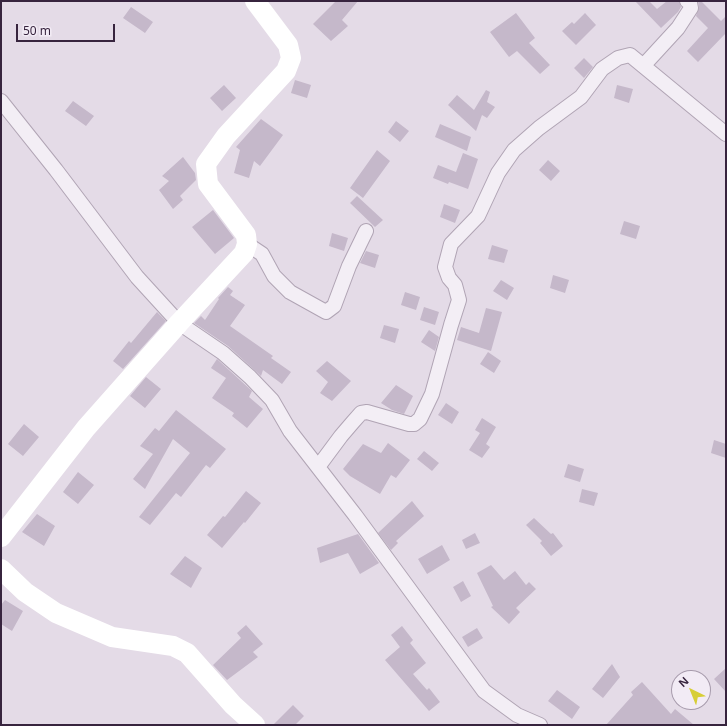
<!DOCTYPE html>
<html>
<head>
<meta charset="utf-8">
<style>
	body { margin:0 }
	#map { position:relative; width:727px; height:726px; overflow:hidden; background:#e4dbe7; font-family:"Noto Sans",sans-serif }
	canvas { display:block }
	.frame { position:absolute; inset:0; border:2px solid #37243e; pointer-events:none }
	.north { position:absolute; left:671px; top:670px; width:40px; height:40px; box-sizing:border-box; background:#f2ebf5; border:1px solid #a79bac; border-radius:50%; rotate:317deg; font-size:11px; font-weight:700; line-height:16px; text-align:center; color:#37243e }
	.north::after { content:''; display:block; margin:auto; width:14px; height:18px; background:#d7ce36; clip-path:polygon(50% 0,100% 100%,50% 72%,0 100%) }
	.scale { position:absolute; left:16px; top:24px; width:99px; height:18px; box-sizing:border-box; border:2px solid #37243e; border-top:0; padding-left:5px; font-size:12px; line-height:14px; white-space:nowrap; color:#37243e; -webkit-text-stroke:3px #f2ebf5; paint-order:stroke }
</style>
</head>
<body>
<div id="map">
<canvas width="727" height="726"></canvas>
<div class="frame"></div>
<div class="north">N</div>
<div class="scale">50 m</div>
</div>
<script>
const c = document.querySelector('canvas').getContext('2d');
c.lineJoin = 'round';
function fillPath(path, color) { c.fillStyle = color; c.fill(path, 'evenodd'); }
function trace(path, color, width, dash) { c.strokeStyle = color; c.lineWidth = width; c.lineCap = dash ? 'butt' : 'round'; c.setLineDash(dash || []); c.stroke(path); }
const building = new Path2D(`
	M 336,1 L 358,1 L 342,20 L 348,26 L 331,41 L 313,24 Z
	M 635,1 L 649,1 L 657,9 L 667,1 L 679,1 L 681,7 L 678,12 L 661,28 Z
	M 698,1 L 701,1 L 721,21 L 726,16 L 726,33 L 698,62 L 687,51 L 708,28 L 696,16 L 699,7 Z
	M 131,7 L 153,22 L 145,33 L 123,18 Z
	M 516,13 L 535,38 L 529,43 L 550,65 L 540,74 L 517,51 L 509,57 L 490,32 Z
	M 585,13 L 596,25 L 576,45 L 562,31 L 572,22 L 574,24 Z
	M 584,58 L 593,67 L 584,78 L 574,68 Z
	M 295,80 L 311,85 L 307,98 L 291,93 Z
	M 224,85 L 236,98 L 222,111 L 210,98 Z
	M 617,85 L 633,89 L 629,103 L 614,98 Z
	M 486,90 L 490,92 L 487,102 L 495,107 L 487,118 L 482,115 L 476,131 L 448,105 L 457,95 L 474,110 Z
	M 73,101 L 94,116 L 86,126 L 65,111 Z
	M 261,119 L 283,135 L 260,166 L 254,161 L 249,178 L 234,173 L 240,150 L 236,147 Z
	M 396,121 L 409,131 L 400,142 L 388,132 Z
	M 440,124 L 471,137 L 467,151 L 435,137 Z
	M 377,150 L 390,161 L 363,198 L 350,188 Z
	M 463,153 L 478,159 L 468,189 L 449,182 L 448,184 L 433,178 L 438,165 L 456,172 Z
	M 183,157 L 195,173 L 196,180 L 180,196 L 183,200 L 173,209 L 159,190 L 169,181 L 162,176 Z
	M 548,160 L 560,171 L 551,181 L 539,170 Z
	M 357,196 L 383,220 L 375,227 L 350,203 Z
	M 444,204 L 460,210 L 455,223 L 440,217 Z
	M 213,210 L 234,238 L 215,254 L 192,227 Z
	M 624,221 L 640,226 L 636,239 L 620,234 Z
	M 332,233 L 348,238 L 344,251 L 329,246 Z
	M 492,245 L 508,250 L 504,263 L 488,259 Z
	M 366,251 L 379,255 L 375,268 L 360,263 Z
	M 553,275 L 569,280 L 565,293 L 550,288 Z
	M 501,280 L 514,288 L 507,300 L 493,291 Z
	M 228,287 L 233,291 L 230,295 L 245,305 L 230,326 L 273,356 L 271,358 L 291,372 L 282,384 L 263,370 L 261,376 L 228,346 L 194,323 L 201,316 L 205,320 L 219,299 L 218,298 Z
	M 405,292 L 420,297 L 416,310 L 401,305 Z
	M 424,307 L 439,312 L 435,325 L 420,320 Z
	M 486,308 L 502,312 L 491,351 L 457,340 L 461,327 L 479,333 Z
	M 157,312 L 166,321 L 123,369 L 113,361 L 129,341 L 131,343 Z
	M 384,325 L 399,329 L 395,343 L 380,338 Z
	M 429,330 L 439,337 L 435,351 L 421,342 Z
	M 488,352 L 501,361 L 494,373 L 480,364 Z
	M 217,359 L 252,391 L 249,397 L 263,409 L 247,428 L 232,416 L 234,413 L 212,398 L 226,378 L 211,368 Z
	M 327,361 L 351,381 L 332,401 L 320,393 L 328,382 L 316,371 Z
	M 146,377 L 161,389 L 145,408 L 130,396 Z
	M 396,385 L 413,396 L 404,414 L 392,410 L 381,403 Z
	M 446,403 L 459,412 L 452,424 L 438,415 Z
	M 176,410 L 226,449 L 210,468 L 206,465 L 181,497 L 176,493 L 150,525 L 139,517 L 190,453 L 173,439 L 145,489 L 133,479 L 153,454 L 140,446 L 155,428 L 159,431 Z
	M 482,418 L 496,427 L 486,444 L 490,447 L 482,458 L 469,450 L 480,433 L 475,430 Z
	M 24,424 L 39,437 L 23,456 L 8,444 Z
	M 714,440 L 726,444 L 726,458 L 711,453 Z
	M 388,443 L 410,460 L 396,478 L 391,475 L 380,494 L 350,476 L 343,469 L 363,444 L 381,453 Z
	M 424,451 L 439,463 L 432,471 L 417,459 Z
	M 568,464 L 584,469 L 580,482 L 564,477 Z
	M 78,472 L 94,485 L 78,504 L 63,492 Z
	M 582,489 L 598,493 L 594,506 L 579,502 Z
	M 246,491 L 261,503 L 245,523 L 244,522 L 222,548 L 207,535 L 223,516 L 225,517 Z
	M 412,501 L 424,516 L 396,541 L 398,543 L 391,550 L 378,533 Z
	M 37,514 L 55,526 L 44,546 L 22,532 Z
	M 534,518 L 551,534 L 553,533 L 563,546 L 551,556 L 540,543 L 542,541 L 526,525 Z
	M 475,533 L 480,543 L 466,549 L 462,540 Z
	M 358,534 L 379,563 L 360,574 L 348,553 L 320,563 L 317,548 Z
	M 442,545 L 450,560 L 427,574 L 418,559 Z
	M 185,556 L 202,568 L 191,588 L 170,574 Z
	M 491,565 L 504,580 L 515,571 L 526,585 L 529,582 L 536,589 L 516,608 L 520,612 L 509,624 L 491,607 L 493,606 L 477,573 Z
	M 463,581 L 471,596 L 461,602 L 453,587 Z
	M 5,600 L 23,611 L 12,631 L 1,624 L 1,605 Z
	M 246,625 L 263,644 L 253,652 L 258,657 L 227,680 L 213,665 L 241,638 L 237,633 Z
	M 402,626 L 413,640 L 410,643 L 426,663 L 413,674 L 427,690 L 429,688 L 440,702 L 429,711 L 385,660 L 400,647 L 391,635 Z
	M 477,628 L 483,638 L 468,647 L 462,637 Z
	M 612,664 L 620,677 L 603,698 L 592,689 Z
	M 726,668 L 726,692 L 714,679 Z
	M 642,682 L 671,714 L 675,709 L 694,725 L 606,725 L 633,695 L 631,692 Z
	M 557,690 L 580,707 L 572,719 L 548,701 Z
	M 293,705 L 304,716 L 295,725 L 273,725 Z`);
const street = new Path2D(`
	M 644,65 L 678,28 L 691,8 L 690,3 L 687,1
	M 1,101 L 56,170 L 137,277 L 179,323 L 223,353 L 250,377 L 272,400 L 290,431 L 355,515 L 484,691 L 517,715 L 540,725
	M 247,244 L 262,254 L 274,276 L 290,292 L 326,312 L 334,306 L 349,266 L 366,231
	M 318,467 L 341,436 L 353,422 L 361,413 L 367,412 L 409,424 L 414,424 L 420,419 L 432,394 L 451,325 L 459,300 L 455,285 L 449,278 L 445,267 L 451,244 L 478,216 L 498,173 L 514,150 L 539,128 L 581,97 L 602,69 L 618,58 L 630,55 L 726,134`);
const secondary = new Path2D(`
	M 1,537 L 86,428 L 179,323 L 244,253 L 247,244 L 246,235 L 208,184 L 206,164 L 226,136 L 286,71 L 291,58 L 288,45 L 255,1
	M 1,569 L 25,592 L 56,613 L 112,637 L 173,646 L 187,653 L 233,705 L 255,725`);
fillPath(building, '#c5b8ca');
trace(street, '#b0a4b4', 16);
trace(street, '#f3eef5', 14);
trace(secondary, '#fff', 20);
</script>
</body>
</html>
